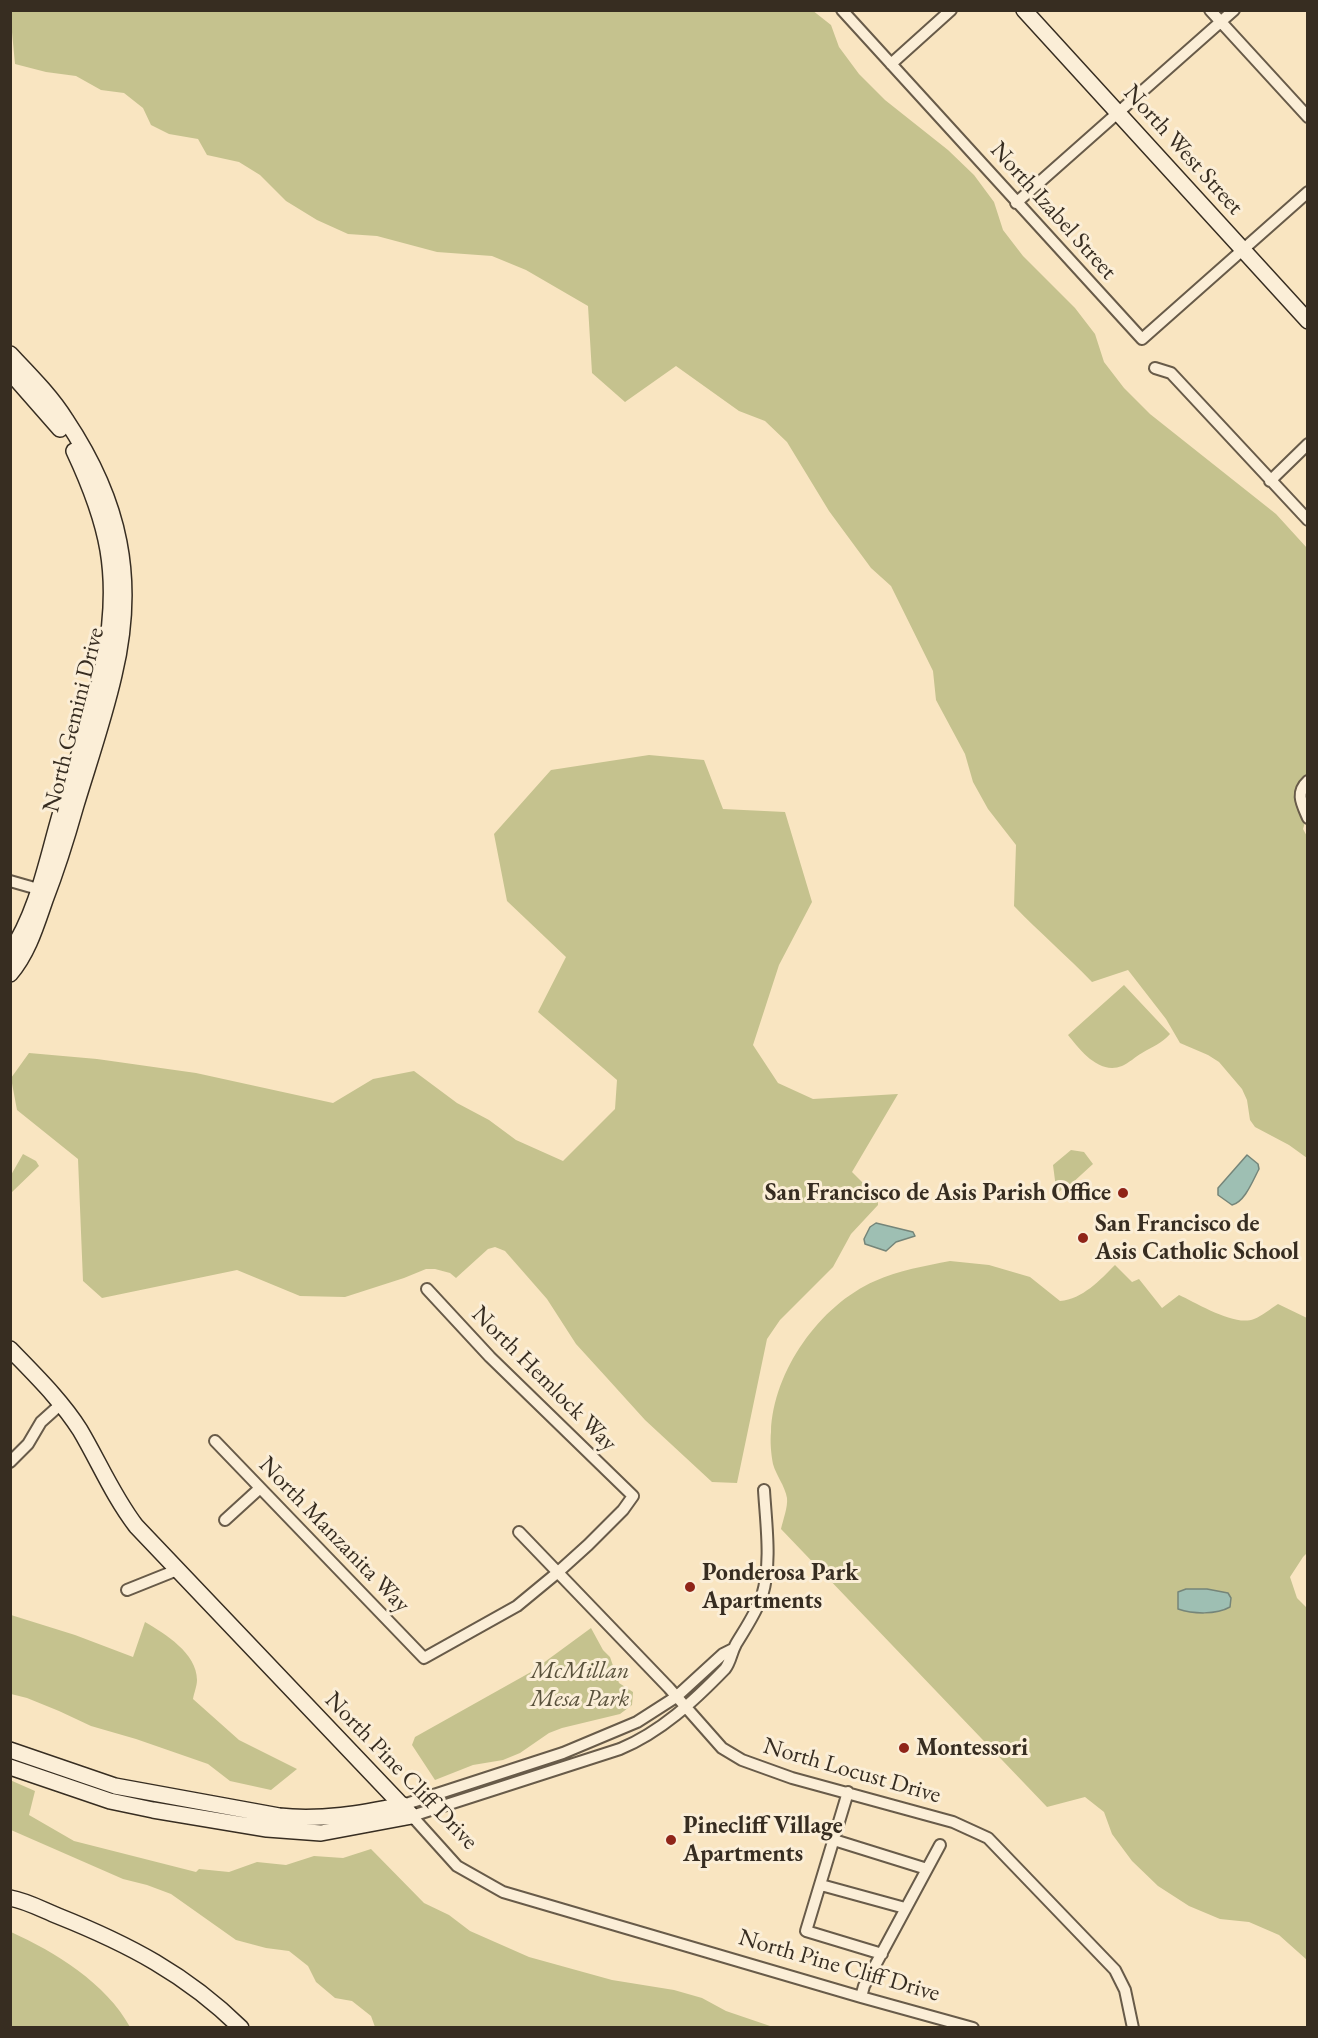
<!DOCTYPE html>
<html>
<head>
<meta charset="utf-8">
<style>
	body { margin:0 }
	#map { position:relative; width:1318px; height:2038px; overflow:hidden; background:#f9e5c1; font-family:"EB Garamond",serif }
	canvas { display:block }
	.frame { position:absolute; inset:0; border:12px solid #372d21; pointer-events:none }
</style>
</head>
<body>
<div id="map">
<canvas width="1318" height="2038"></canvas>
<div class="frame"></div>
</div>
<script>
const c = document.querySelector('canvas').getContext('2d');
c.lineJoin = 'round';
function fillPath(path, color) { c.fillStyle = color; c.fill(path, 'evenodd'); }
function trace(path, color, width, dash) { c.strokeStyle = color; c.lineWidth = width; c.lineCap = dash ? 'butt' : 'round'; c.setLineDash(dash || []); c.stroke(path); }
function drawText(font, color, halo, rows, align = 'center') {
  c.font = font + ' "EB Garamond",serif'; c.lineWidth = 6; c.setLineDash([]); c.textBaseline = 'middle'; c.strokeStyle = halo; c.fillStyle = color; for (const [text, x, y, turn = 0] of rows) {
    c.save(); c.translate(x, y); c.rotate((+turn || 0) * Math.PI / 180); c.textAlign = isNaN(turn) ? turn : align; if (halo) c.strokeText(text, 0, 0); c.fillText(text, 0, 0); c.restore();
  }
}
const green = new Path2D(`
	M 812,10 L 831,25 L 839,47 L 859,74 L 885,100 L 948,150 L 974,175 L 994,202 L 1003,230 L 1023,256 L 1075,308 L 1095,334 L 1104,362 L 1124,388 L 1150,414 L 1276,514 L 1307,548 L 1308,813 L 1303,829 L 1308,838 L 1307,1158 L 1289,1145 L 1255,1127 L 1250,1120 L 1247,1100 L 1242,1089 L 1219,1062 L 1208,1055 L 1180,1043 L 1166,1019 L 1128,970 L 1092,982 C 1067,956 1039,932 1014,906 L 1016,845 L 988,809 L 973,782 L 965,754 L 936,700 L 933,671 L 891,586 L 871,568 L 829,511 L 787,442 L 765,421 L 739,411 L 676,366 L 625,402 L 592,373 L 588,306 L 526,270 L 492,256 L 437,252 L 377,236 L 348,234 L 317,220 L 286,201 L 260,175 L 239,162 L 207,155 L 198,139 L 169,134 L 151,125 L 143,108 L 124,93 L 101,90 L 76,76 L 46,72 L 15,64 L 10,11 Z
	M 649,755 L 704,760 L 723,809 L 785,812 L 812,902 L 779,965 L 753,1045 L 778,1083 L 813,1099 L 898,1094 L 852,1172 L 878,1198 L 878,1205 L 851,1234 L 833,1267 L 780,1320 L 767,1339 L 737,1483 L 712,1482 L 645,1420 L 607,1378 L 576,1344 L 547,1299 L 505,1251 L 495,1247 L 488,1249 L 456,1278 L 450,1273 L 435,1269 L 426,1269 L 404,1278 L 345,1297 L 300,1296 L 237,1270 L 102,1298 L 83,1281 L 78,1159 L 17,1110 L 11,1078 L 29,1053 L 97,1059 L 196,1073 L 333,1103 L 373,1079 L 414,1071 L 457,1103 L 489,1120 L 516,1140 L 563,1161 L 615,1109 L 617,1080 L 538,1012 L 566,957 L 507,901 L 494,834 L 551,770 Z
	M 1124,985 L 1170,1034 C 1162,1043 1152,1047 1142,1053 C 1135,1057 1129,1063 1122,1066 C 1099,1075 1080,1050 1068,1035 Z
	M 1071,1150 L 1084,1152 L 1093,1164 L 1070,1185 L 1068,1184 L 1059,1192 L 1056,1188 L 1053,1165 Z
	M 23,1154 L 36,1161 L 39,1166 L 11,1193 L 11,1175 Z
	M 950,1261 L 989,1265 L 1030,1277 L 1060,1301 C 1083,1299 1100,1280 1115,1265 L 1132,1282 L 1139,1279 L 1162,1308 L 1179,1295 C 1197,1303 1235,1327 1254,1319 C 1262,1316 1270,1309 1278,1304 L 1307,1318 L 1307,1553 L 1303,1557 L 1290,1577 L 1297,1598 L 1308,1609 L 1307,1960 L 1279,1935 L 1249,1922 L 1220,1919 L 1189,1906 L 1158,1886 L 1132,1861 L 1112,1834 L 1104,1812 L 1085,1797 L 1047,1807 L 781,1529 C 783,1520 788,1507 787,1498 C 785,1486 776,1475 773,1464 C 771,1454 770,1441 771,1432 C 773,1371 820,1305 875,1281 C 899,1270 925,1266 950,1261 Z
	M 11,1615 L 75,1635 L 133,1657 L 145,1622 C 165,1634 197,1653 197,1680 C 197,1686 194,1693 193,1699 L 239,1740 L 297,1769 L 271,1790 L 230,1781 L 208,1764 L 136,1739 L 91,1726 L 59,1711 L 27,1698 L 11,1694 Z
	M 591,1628 L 603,1650 L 610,1657 L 619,1683 L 633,1692 L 632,1705 L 620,1714 L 562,1728 L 549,1733 L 520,1753 L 503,1760 L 473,1765 L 435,1780 L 412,1745 L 415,1737 L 531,1672 Z
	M 10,1780 L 35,1791 L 29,1815 L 74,1841 L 196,1872 L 199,1869 L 229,1872 L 257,1862 L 286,1865 L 314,1856 L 343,1858 L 371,1849 L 424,1903 L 449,1915 L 470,1931 L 529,1957 L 612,1980 L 674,1990 L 702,1998 L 726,2011 L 773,2027 L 375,2027 L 371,2016 L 352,2001 L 335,1998 L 316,1982 L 308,1966 L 289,1951 L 266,1948 L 236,1940 L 171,1894 L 147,1885 L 123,1879 L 11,1830 Z
	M 11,1932 C 55,1952 106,1983 130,2027 L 11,2027 Z`);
const water = new Path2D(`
	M 1247,1155 L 1258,1164 L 1259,1169 C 1253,1180 1245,1202 1232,1205 L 1218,1195 L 1218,1188 Z
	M 876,1223 L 913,1232 L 915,1236 L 896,1242 L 886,1251 L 865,1244 L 864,1239 L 870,1227 Z
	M 1186,1589 L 1207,1589 L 1228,1593 L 1231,1598 L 1230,1607 C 1216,1615 1193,1614 1178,1609 L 1178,1592 Z`);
const street = new Path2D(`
	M 842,10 L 1142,339 L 1308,192
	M 1210,10 L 1308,117
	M 891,64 L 951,10
	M 1016,203 L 1234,10
	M 1155,368 L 1171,373 L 1308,520
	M 1270,481 L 1308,444
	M 1308,781 C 1295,793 1302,804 1308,818
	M 10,881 L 45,891
	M 215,1441 L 424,1658 L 517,1606 L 557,1573 L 588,1545 L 623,1510 L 633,1496 L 490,1357 L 427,1289
	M 10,1462 L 28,1444 L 41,1422 L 61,1404
	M 764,1490 C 766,1524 772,1563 762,1596 C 756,1613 745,1629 736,1644 C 731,1653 731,1661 725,1669 C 694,1701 661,1732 620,1749 L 412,1816 L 457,1866 L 503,1892 L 861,1997 L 973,2028
	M 225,1520 L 259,1489
	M 519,1532 L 669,1688 L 722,1748 L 742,1760 L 792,1778 L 953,1822 L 988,1838 L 1115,1970 L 1125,1990 L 1133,2028
	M 127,1590 L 177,1570
	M 848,1792 L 806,1931 L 882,1954
	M 403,1805 L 563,1753 L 637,1722 L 676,1697 L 723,1654 L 733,1649
	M 834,1840 L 927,1869
	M 821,1885 L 905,1908
	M 861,1997 L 864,1986 L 940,1845`);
const secondary = new Path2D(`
	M 1024,10 L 1308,321
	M 10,354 C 30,375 51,396 66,420 C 120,501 137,579 114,675 C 104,719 89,762 76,805 C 67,837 57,869 45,900 C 36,926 28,953 10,974
	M 10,372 L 60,429
	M 10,953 C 38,911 47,859 61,812 C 86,728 123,639 108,550 C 102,515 89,483 74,451
	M 10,1349 C 35,1375 61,1400 80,1430 C 99,1462 113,1496 136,1526 L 412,1816 L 321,1833 L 267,1829 L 153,1810 L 110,1801 L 10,1767
	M 10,1750 L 115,1786 L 279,1816 C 320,1821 363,1813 403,1805
	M 10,1898 C 27,1901 43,1910 58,1916 C 128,1944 186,1974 241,2028`);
const markers = [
	[1123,1193,6,"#8f2418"],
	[1083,1238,6,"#8f2418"],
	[690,1587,6,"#8f2418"],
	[904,1748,6,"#8f2418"],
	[671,1840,6,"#8f2418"]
];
const streetNames = [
	["North West Street",1183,150,48],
	["North Izabel Street",1053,211,48],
	["North Gemini Drive",74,720,-76],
	["North Hemlock Way",544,1379,45],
	["North Manzanita Way",334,1535,46],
	["North Pine Cliff Drive",401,1771,46],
	["North Locust Drive",852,1771,16],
	["North Pine Cliff Drive",839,1966,16]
];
const poiNames = [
	["San Francisco de Asis Parish Office",1111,1193,"right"],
	["San Francisco de",1095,1224],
	["Asis Catholic School",1095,1252],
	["Ponderosa Park",702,1573],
	["Apartments",702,1601],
	["Montessori",916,1748],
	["Pinecliff Village",683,1826],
	["Apartments",683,1854]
];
const parkNames = [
	["McMillan",580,1671],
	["Mesa Park",580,1699]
];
fillPath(green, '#c5c28e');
fillPath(water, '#9ebfb3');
trace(water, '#758579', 1.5);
trace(street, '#685b49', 14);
trace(secondary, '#372d21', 18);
trace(street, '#fbeed7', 10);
trace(secondary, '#fbeed7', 15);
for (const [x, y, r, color] of markers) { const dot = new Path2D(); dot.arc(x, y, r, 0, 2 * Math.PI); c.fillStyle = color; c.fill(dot); trace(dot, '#fbeed7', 2); }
drawText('24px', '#372d21', '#fbeed7', streetNames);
drawText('bold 24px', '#372d21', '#fbeed7', poiNames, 'left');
drawText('italic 24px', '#5a523c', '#fbeed7', parkNames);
</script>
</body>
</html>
